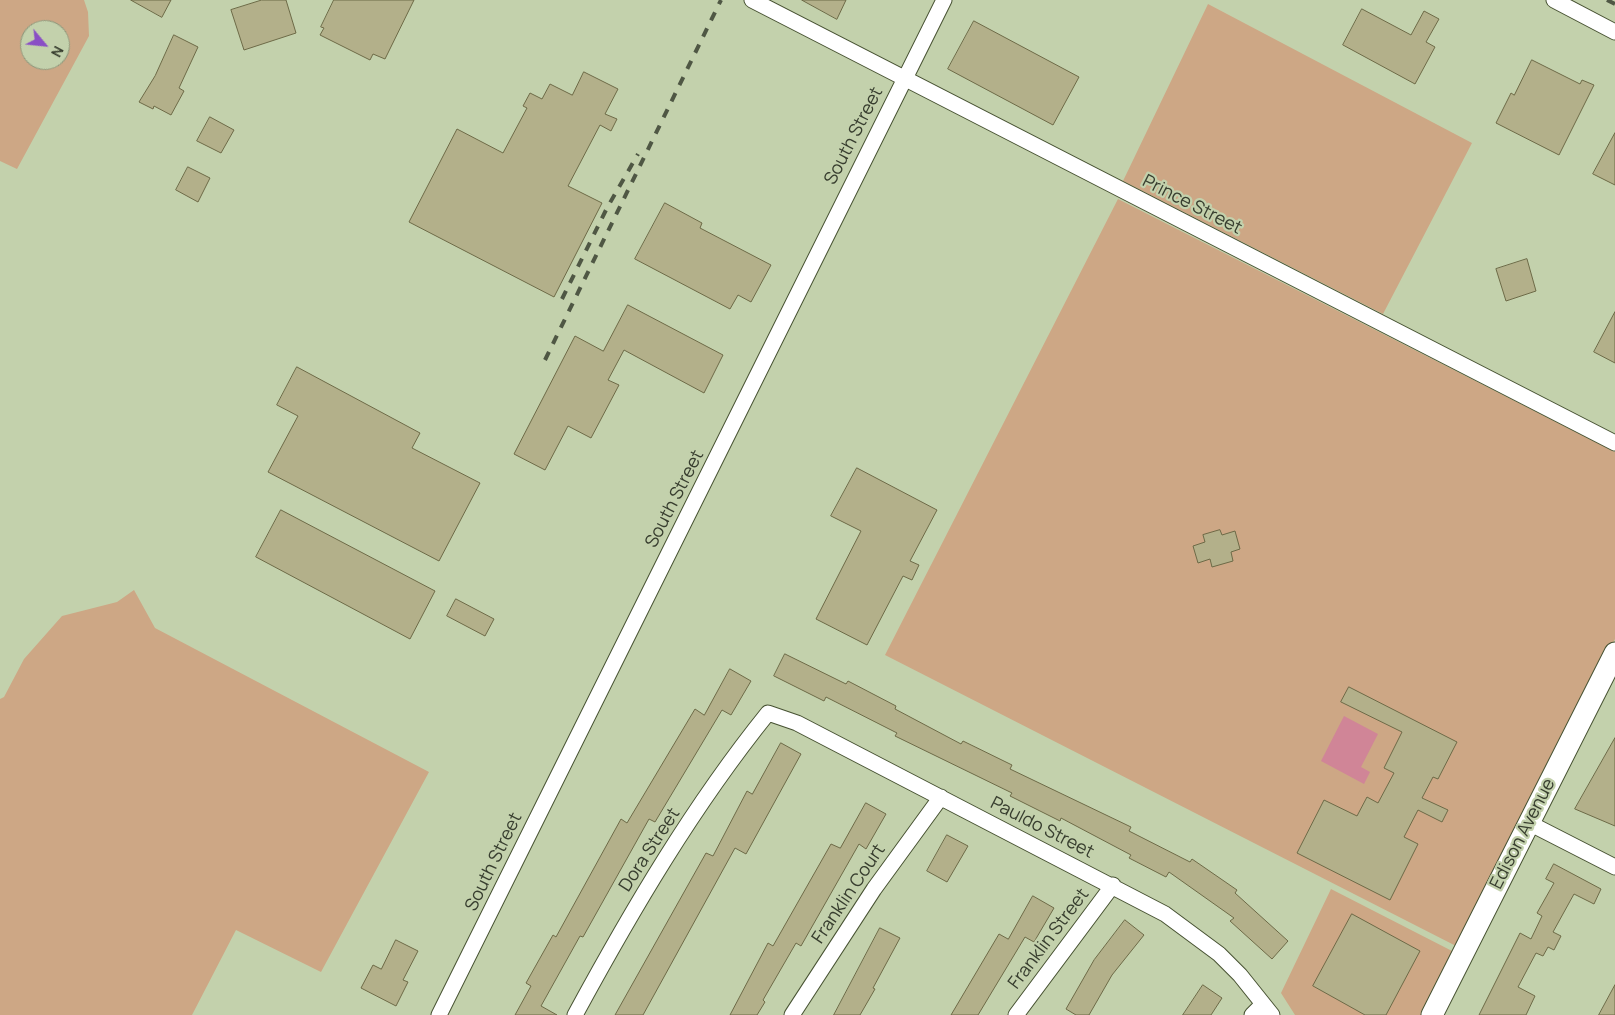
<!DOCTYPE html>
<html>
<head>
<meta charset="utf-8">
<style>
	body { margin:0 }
	#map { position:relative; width:1615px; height:1015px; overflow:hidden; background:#c3d1ac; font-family:Manrope,sans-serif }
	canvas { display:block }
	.north { position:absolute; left:20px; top:20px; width:50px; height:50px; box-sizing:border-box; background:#c3d1ac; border:1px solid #8b967a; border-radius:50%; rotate:118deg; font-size:14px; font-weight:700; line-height:20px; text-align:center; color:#383e2f }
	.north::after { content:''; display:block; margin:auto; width:18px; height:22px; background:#8a4fc5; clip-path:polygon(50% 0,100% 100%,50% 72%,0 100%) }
</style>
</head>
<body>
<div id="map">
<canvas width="1615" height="1015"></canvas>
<div class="north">N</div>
</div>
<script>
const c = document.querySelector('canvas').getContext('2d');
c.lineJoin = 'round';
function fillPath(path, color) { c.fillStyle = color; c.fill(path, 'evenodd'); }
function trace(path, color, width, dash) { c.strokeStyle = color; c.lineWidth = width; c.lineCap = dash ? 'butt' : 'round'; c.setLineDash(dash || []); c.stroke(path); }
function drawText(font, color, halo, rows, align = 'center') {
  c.font = font + ' Manrope,sans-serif'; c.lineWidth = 4.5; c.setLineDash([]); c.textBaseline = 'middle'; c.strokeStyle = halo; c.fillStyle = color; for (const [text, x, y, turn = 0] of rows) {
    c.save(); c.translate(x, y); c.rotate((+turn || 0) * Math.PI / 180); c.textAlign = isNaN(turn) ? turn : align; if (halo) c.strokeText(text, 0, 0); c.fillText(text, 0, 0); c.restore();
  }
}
const green = new Path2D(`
	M 0,0 L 84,0 L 88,12 L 89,36 L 17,169 L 0,161 ZM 30,30 L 60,30 L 60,60 L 30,60 Z
	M 1208,4 L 1472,143 L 1383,314 L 1123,181 Z
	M 1118,199 L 1615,452 L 1615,639 L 1458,947 L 885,655 Z
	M 134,590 L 155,628 L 429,772 L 321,972 L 236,930 L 192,1015 L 0,1015 L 0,699 L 4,697 L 24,659 L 62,616 L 117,602 Z
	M 1331,889 L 1454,952 L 1422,1015 L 1295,1015 L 1281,993 Z`);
const water = new Path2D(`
	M 1344,716 L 1378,734 L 1361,767 L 1370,772 L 1364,784 L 1321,761 Z`);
const building = new Path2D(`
	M 131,0 L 171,0 L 162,17 Z
	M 262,0 L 286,0 L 296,33 L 244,50 L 231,10 Z
	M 334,0 L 414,0 L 385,59 L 373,54 L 370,60 L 320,35 L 324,28 L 321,27 Z
	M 802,0 L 846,0 L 837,19 Z
	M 1362,9 L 1411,35 L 1424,11 L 1439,19 L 1426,42 L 1435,47 L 1415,84 L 1343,45 Z
	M 974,21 L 1079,77 L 1053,125 L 948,69 Z
	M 174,35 L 198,47 L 179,88 L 184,91 L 171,115 L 154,106 L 153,109 L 139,102 L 155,76 Z
	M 1532,60 L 1580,84 L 1582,80 L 1594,85 L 1559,155 L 1496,123 L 1511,93 L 1514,95 Z
	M 584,72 L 618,89 L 605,114 L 617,119 L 611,131 L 600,125 L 568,186 L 602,203 L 554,297 L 409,222 L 457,129 L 503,153 L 527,108 L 523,106 L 530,93 L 542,99 L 550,84 L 572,95 Z
	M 210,117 L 234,130 L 221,153 L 197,141 Z
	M 1615,133 L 1615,185 L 1593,174 Z
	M 188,167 L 210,178 L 198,202 L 176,190 Z
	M 665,203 L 702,223 L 700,228 L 771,265 L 751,302 L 738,295 L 730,309 L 635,259 Z
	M 1527,259 L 1536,291 L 1506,301 L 1496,269 Z
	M 628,305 L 723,355 L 704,393 L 624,350 L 608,380 L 619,385 L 591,438 L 568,426 L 545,470 L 514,454 L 575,336 L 603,351 Z
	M 1615,312 L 1615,363 L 1594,352 Z
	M 297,367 L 420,433 L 412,448 L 480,483 L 439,561 L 268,472 L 298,416 L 277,405 Z
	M 857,468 L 937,510 L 910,561 L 919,565 L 912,580 L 903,576 L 867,645 L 816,619 L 861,531 L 831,516 Z
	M 281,510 L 435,591 L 410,639 L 256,557 Z
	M 1220,530 L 1222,535 L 1235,531 L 1240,549 L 1231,552 L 1233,561 L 1212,567 L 1210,559 L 1198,563 L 1193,546 L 1205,542 L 1203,535 Z
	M 456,599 L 494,619 L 485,636 L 447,616 Z
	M 785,654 L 846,684 L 848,681 L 896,706 L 895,709 L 961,744 L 963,741 L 1012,765 L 1010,769 L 1131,827 L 1129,831 L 1190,862 L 1192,859 L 1237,890 L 1235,893 L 1288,941 L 1272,959 L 1230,921 L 1234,918 L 1169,872 L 1166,877 L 1129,858 L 1131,855 L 1061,818 L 1060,821 L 1010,796 L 1012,793 L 895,736 L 897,733 L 826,697 L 824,701 L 774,676 Z
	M 730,669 L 751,681 L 731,715 L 722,710 L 655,822 L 649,819 L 583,937 L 580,936 L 541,1006 L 557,1015 L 515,1015 L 531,986 L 526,983 L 553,935 L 556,937 L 621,819 L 627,823 L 695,709 L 704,715 Z
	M 1349,687 L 1457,742 L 1438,779 L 1433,777 L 1422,798 L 1448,810 L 1442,822 L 1418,810 L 1404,837 L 1418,844 L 1390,900 L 1297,853 L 1324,800 L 1357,816 L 1367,797 L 1378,803 L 1394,773 L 1384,768 L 1402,732 L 1341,702 Z
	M 1615,738 L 1615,826 L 1575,809 Z
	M 781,743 L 801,754 L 746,854 L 735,848 L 643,1015 L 615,1015 L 706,853 L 713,856 L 747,791 L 752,794 Z
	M 866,803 L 886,814 L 866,849 L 859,844 L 801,946 L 796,943 L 763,1000 L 765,1002 L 757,1015 L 730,1015 L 768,943 L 773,946 L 831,844 L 840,848 Z
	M 947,835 L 968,846 L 947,882 L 927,871 Z
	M 1554,864 L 1601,889 L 1594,904 L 1574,894 L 1553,932 L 1561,936 L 1554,950 L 1548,947 L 1543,956 L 1536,953 L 1518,987 L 1535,996 L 1526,1015 L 1479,1015 L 1520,933 L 1531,939 L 1542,916 L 1537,913 L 1554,883 L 1546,879 Z
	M 1033,896 L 1054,908 L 1034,942 L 1025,937 L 978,1015 L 951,1015 L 999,934 L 1008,939 Z
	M 1352,914 L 1420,951 L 1386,1015 L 1365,1015 L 1313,986 Z
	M 1125,920 L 1144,935 L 1112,975 L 1089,1015 L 1076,1015 L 1066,1009 L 1094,960 Z
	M 880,928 L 900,938 L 873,988 L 875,989 L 860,1015 L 834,1015 Z
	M 396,940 L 418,951 L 403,980 L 408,982 L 396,1006 L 361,988 L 373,965 L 381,969 Z
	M 1203,985 L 1222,998 L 1211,1015 L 1183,1015 Z
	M 1615,985 L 1615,1015 L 1599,1015 Z`);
const street = new Path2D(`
	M 752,0 L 1615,443
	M 1554,0 L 1615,32
	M 1529,823 L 1615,867
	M 439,1015 L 944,0
	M 575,1015 C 632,910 693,806 768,713 L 797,723 L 1165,914 L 1219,954 L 1240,975 L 1272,1015
	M 792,1015 L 874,889 L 941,797
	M 1016,1015 L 1113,885
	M 1252,1015 L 1263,1004`);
const secondary = new Path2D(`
	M 1432,1015 L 1615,653`);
const rail = new Path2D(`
	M 1607,0 L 1615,4
	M 562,299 L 607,208 L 638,154
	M 545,360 L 721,0`);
const streetNames = [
	["South Street",854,136,-63],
	["Prince Street",1192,205,27],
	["South Street",675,499,-63],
	["Pauldo Street",1042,828,27],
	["Edison Avenue",1523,834,-63],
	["Dora Street",650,850,-57],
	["South Street",494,862,-64],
	["Franklin Court",849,894,-56],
	["Franklin Street",1049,939,-53]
];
fillPath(green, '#cda785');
fillPath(water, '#d08597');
fillPath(building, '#b3b08a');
trace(building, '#6d6a47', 1);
trace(street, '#475232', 17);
trace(secondary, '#475232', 23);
trace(street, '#fff', 15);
trace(secondary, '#fff', 21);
trace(rail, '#4f5744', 4, [9, 9]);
drawText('18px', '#383e2f', '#c3d1ac', streetNames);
</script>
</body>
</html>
